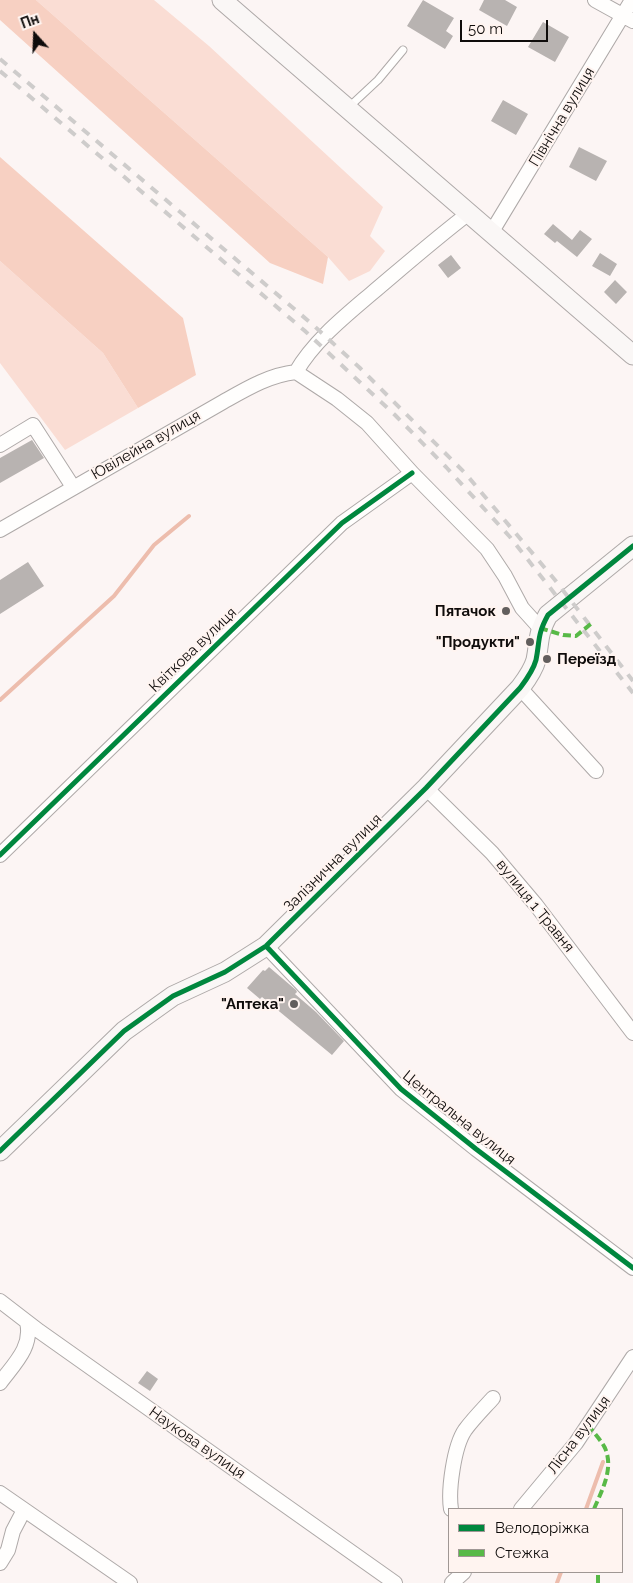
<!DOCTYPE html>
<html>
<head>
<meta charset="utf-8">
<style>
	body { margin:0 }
	#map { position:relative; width:633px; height:1583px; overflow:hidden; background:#fcf5f4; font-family:Raleway,sans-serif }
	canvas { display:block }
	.legend { position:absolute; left:448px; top:1508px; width:175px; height:65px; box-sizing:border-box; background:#fff4f0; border:1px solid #9f9794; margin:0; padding:6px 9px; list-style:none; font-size:15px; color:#0f0c0b }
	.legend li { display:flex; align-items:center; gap:10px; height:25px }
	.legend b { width:25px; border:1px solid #9f9794 }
	.north { position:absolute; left:10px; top:10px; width:50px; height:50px; -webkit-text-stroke:4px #fff4f0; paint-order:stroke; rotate:340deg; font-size:14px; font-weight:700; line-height:20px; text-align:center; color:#0f0c0b }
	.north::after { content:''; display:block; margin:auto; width:18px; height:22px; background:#0f0c0b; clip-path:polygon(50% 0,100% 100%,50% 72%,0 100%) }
	.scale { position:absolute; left:460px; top:20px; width:88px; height:22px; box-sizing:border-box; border:2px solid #0f0c0b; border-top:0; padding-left:6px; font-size:15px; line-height:18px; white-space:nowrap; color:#0f0c0b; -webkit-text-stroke:4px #fff4f0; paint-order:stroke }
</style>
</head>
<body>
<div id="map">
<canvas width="633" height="1583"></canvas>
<ul class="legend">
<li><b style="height:6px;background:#00873e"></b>Велодоріжка</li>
<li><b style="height:6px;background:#58b947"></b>Стежка</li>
</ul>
<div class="north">Пн</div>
<div class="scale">50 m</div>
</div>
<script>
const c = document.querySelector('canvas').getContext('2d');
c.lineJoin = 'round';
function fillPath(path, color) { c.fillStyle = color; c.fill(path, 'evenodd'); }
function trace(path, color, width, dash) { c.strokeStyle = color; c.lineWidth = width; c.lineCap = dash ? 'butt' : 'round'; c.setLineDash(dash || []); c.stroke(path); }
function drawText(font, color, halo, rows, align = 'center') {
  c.font = font + ' Raleway,sans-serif'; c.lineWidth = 4; c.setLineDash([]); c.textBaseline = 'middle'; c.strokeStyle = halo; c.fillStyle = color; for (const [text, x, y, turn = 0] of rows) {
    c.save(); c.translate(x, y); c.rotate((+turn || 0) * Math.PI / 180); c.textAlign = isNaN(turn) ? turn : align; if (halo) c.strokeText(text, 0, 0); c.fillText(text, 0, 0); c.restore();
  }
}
const green = new Path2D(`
	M 36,0 L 154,0 L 209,46 L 383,207 L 370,236 L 385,251 L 370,271 L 349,281 L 328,257 Z
	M 0,261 L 103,353 L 138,408 L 65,450 L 0,363 Z`);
const forest = new Path2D(`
	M 0,0 L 36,0 L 328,257 L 323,284 L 270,263 L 0,20 Z
	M 0,157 L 183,318 L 196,375 L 138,408 L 103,353 L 0,261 Z`);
const stream = new Path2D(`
	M 0,700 L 114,596 L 154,545 L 189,516
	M 586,1509 L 603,1462
	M 557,1583 L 561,1572`);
const building = new Path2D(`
	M 423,0 L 454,18 L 446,31 L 453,36 L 445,49 L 407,26 Z
	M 484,0 L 505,0 L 517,7 L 507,26 L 479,10 Z
	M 543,22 L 569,37 L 555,62 L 528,47 Z
	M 503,100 L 528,114 L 516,135 L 491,121 Z
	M 579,147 L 607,161 L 596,181 L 569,167 Z
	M 553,224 L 572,240 L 580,230 L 592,239 L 577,257 L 557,241 L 555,243 L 544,234 Z
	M 600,253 L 617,264 L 610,276 L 592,266 Z
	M 451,255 L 461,268 L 448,278 L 438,265 Z
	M 615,280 L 627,292 L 616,304 L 604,292 Z
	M 32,440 L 44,458 L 0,483 L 0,458 Z
	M 28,562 L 44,586 L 0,614 L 0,580 Z
	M 269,967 L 296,990 L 297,992 L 295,994 L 316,1012 L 344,1041 L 332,1055 L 280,1012 L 262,997 L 260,999 L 247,988 L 263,970 L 265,971 Z
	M 147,1371 L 158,1379 L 150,1391 L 138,1383 Z`);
const lane = new Path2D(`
	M 349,107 L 378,80 L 403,50`);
const street = new Path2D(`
	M 595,0 L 633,21
	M 491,233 L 632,0
	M 296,372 L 337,399 L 367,423 L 412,473 L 487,549 L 505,576 L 522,608 L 540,628
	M 296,372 C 314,341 344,317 371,294 C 403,267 435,239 469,213
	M 0,445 L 33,425 L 73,487
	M 0,530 L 223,402 C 246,389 269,375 296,372
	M 520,688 L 596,771
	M 426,788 L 492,853 L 536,905 L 633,1033
	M 0,855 L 342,523 L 412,473
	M 266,946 L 401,1089 L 476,1149 L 633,1268
	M 0,1301 L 39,1331 L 395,1583
	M 0,1383 C 14,1364 33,1347 27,1322
	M 0,1493 L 130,1583
	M 451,1509 C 448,1490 454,1446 465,1430 C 473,1419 484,1408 493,1398
	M 521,1509 L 576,1443 L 633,1357
	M 0,1563 L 8,1550 L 13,1531 L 24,1510
	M 452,1583 L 464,1572`);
const secondary = new Path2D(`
	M 222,0 L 633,355
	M 0,1151 L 124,1031 L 173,996 L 225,972 L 266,946 L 426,788 L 520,688 C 526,680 533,671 536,660 C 540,640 537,635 548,615 L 633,546`);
const rail = new Path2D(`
	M 0,59 L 312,324 L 360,368 L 465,473 L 555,580 L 633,681
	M 0,71 L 305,331 L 395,415 L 446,467 L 510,537 L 633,693`);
const quiet = new Path2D(`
	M 540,628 L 563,635 L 576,636 L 592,623
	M 588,1425 C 593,1432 601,1440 605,1448 C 614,1469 602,1490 594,1509
	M 598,1583 L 598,1572`);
const cycleway = new Path2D(`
	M 0,855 L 342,523 L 412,473
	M 266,946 L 401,1089 L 476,1149 L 633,1268
	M 0,1151 L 124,1031 L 173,996 L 225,972 L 266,946 L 426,788 L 520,688 C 526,680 533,671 536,660 C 540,640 537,635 548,615 L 633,546`);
const markers = [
	[506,611,5,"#625e5d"],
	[530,642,5,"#625e5d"],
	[547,659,5,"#625e5d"],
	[294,1004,5,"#625e5d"]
];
const streetNames = [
	["Північна вулиця",562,117,-59],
	["Ювілейна вулиця",146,445,-30],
	["Квіткова вулиця",193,650,-44],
	["Залізнична вулиця",333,863,-45],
	["вулиця 1 Травня",535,906,51],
	["Центральна вулиця",459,1118,39],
	["Лісна вулиця",579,1435,-53],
	["Наукова вулиця",197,1443,35]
];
const poiNames = [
	["Пятачок",496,611],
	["\"Продукти\"",520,642],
	["Переїзд",557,659,"left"],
	["\"Аптека\"",284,1004]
];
fillPath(green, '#faddd4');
fillPath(forest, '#f7d0c2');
trace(stream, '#edbdad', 4);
fillPath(building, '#b8b3b1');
trace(lane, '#aea9a8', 9);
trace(street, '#aea9a8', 16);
trace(secondary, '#aea9a8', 21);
trace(lane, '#fffefd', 7);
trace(street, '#fffefd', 14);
trace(secondary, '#faf7f6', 19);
trace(rail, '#cecccb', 4, [9, 9]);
trace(quiet, '#58b947', 4, [8, 4]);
trace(cycleway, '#00873e', 5);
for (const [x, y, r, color] of markers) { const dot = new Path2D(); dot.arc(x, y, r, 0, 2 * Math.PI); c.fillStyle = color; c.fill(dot); trace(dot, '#fff4f0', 2); }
drawText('15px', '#0f0c0b', '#fff4f0', streetNames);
drawText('bold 15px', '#0f0c0b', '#fff4f0', poiNames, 'right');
</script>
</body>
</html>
